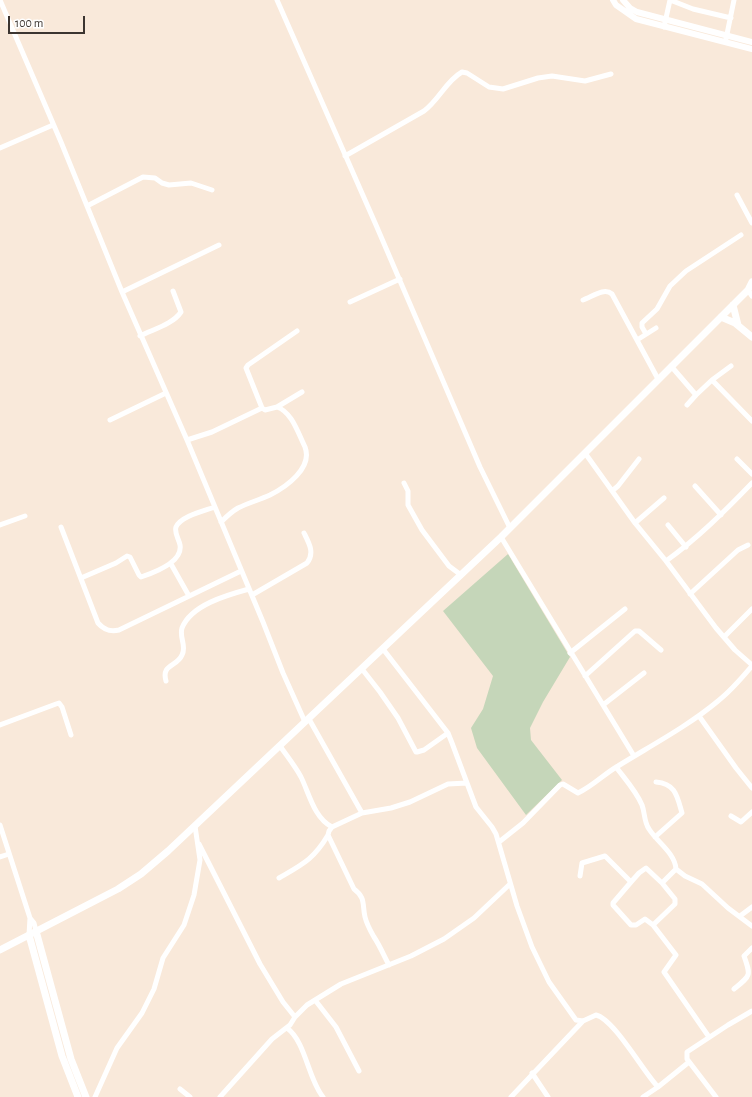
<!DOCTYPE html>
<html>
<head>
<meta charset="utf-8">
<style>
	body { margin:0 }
	#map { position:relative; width:752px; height:1097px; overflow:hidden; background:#f9e9da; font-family:"Alegreya Sans",sans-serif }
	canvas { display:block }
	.scale { position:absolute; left:8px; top:16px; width:77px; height:18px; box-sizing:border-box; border:2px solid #3c3530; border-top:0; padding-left:5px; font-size:12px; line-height:14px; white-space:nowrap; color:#3c3530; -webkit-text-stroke:3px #fff; paint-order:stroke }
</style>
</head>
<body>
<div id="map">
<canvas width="752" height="1097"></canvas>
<div class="scale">100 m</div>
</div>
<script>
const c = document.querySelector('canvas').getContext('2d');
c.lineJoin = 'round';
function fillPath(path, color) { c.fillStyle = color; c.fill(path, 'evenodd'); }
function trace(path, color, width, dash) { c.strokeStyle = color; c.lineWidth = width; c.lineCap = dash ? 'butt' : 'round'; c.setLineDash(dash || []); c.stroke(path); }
const green = new Path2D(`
	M 508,554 L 570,657 L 543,702 L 530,728 L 531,740 L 562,780 L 526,815 L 477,748 L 471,728 L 483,709 L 493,676 L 443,611 Z`);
const minor = new Path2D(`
	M 0,0 L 61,142 L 122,292 L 187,440 L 263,622 L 283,673 L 305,722
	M 277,0 L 376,225 L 480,467 L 510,528
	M 670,0 L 693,9 L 731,18
	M 664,27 L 670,0
	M 726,39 L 734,0
	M 0,148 L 53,125
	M 345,156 L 424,111 C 439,100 446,81 462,72 L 467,73 L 489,87 L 503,89 L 538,78 L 552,76 L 585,81 L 611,74
	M 737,195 L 752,223
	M 87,206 L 143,177 L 155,178 L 162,183 L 169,185 L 191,183 L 212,190
	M 748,290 L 752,296
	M 122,292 L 219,245
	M 583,300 C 592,297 604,287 612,294 L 658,379
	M 350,302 L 400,279
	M 297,331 L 248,365 L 246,368 L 262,408 L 265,410 L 277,407 L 302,392
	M 646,334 L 642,327 L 642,323 L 657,309 L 670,286 L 686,271 L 741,235
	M 140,336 C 154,329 173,324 181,312 L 173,291
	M 637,340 L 656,328
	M 671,366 L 696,395 L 712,380 L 752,421
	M 712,380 L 731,366
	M 687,405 L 696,395
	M 110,420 L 166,393
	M 187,440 L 212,432 L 262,408
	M 585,453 L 635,523 L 666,561 L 716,628 L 735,650 L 752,665
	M 737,459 L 752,474
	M 404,483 L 408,491 L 408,505 L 422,530 L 449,566 L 461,575
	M 695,486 L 721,515
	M 612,491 L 618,486 L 639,459
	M 221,522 C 226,517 231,512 238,508 C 248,503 259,500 270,495 C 286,487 313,468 305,447 C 298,433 292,412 277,407
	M 635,523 L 664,498
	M 0,525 L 25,516
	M 668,525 L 686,547
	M 61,527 L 98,623 C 104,630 110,632 119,630 L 241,571
	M 501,537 L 634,756
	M 666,561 C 698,538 725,511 752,483
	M 171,564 L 189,596
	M 81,578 L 116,563 L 127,556 L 130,557 L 139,575 L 141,577 C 153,573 183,562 180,545 C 179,539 174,533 176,527 C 181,516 204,511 215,507
	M 690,594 L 738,550 L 748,545
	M 252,595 L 307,563 C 315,553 309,543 304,533
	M 724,637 L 752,609
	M 383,649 L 448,733 L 452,743 L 476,807 L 492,827 L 496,834 L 517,906 L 532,947 L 549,982 L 576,1020 L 583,1021 L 596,1015 C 614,1019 644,1073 658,1087
	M 570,653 L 625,609
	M 362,669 L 380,692 L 398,718 L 416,752 L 417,752 L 424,750 L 448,733
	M 585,676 L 635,631 L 639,631 L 661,650
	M 166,681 C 161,664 177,667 182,655 C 187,646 179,638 182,628 C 191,605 227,595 249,589
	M 603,705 L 644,673
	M 699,716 L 736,768 L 752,788
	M 309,719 L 362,813
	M 0,725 L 56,704 L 59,703 L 62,707 L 71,735
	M 280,746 C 287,756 295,766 301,777 C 309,793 314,818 332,827 L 362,813 L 391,808 L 410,802 L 448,784 L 467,783
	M 616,767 C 625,779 636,791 642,805 C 645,813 644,822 649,829 C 657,842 675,853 676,869 L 685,876 L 702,884 L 728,908 L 752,926
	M 731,816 L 741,822 L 752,812
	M 0,825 L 30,918 L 34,923 L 36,931
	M 332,827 L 329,831 L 328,835 L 354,889 C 366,898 362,904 365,917 C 367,925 370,930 374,937 C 380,946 384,956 389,965
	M 655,837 L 682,813 C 677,796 676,784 656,782
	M 499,842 L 523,823 L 560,785 L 563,784 L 578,793 C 593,786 604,774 618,766 C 652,745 688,726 718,701 C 731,691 741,679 752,666
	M 199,844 L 260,964 L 283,1002 L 295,1017
	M 0,857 L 9,854
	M 676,869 L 662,883 L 675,899 L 675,904 L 653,925 L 676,955 L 664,972 L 709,1037
	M 580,876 L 582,863 L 605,856 L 631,882 L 613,903 L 613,905 L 631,925 L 636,925 L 645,919 L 653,925
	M 279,878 C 303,864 314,859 328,835
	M 631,882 L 639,873 L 646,868 L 662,883
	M 740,916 L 752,907
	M 29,935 L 30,918
	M 734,989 C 751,975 751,976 744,956 L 752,948
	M 315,1000 L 336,1027 L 359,1071
	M 287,1028 C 306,1042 308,1079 323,1097
	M 532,1073 L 548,1097
	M 180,1089 L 190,1097
	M 95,1097 L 117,1048 L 142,1013 L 154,989 L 163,958 L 184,925 L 194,895 L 200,860 L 195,826
	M 220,1097 L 272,1039 L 290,1025 L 295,1017 L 307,1005 L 341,984 L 411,956 L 444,939 L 474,918 L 510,884
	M 511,1097 L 583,1021
	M 643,1097 L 658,1087 L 689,1062
	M 716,1097 L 687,1059 L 687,1052 L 728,1025 L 752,1011`);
const tertiary = new Path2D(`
	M 613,0 L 616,5 L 636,19 L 752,49
	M 623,0 L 630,8 L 637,12 L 752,42`);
const secondary = new Path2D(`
	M 733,305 L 738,325
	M 721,317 L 735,323 L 752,337
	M 36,931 L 71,1059 L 86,1097
	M 29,935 L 62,1056 L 78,1097
	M 0,950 L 118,889 L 141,874 L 168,851 L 501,537 L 748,290 L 752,282`);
fillPath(green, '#c5d6b9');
trace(minor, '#fff', 5);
trace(tertiary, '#fff', 6);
trace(secondary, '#fff', 7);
</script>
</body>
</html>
